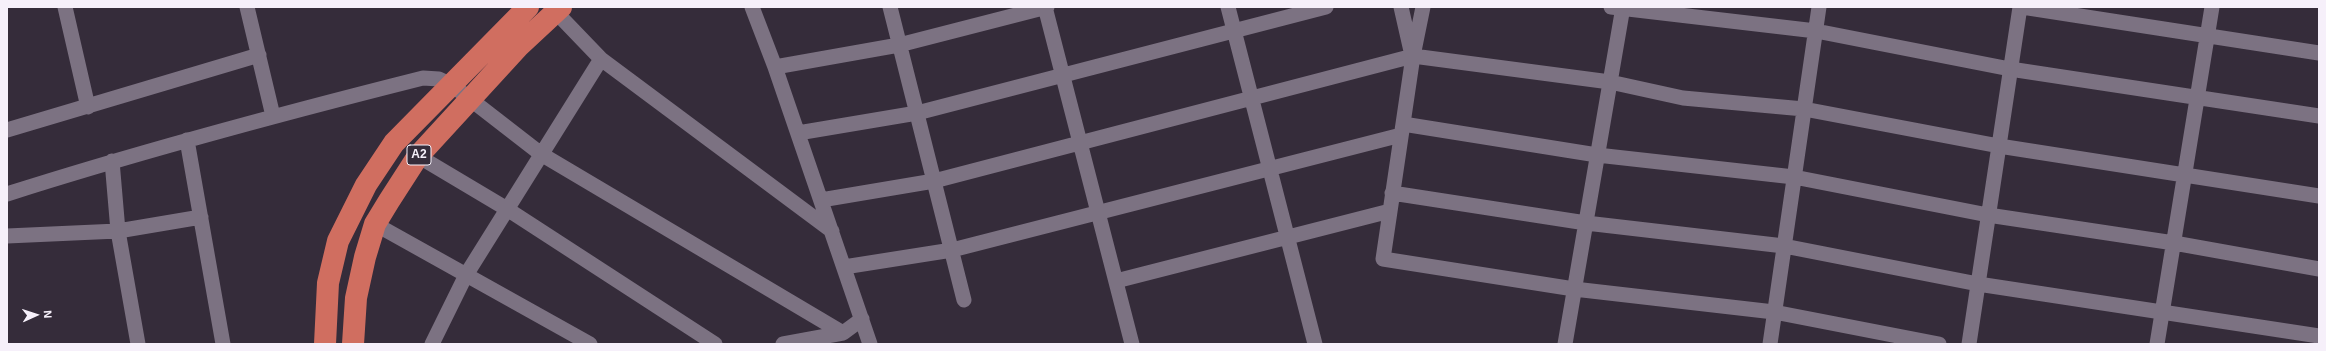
<!DOCTYPE html>
<html>
<head>
<meta charset="utf-8">
<style>
	body { margin:0 }
	#map { position:relative; width:2326px; height:351px; overflow:hidden; background:#352c3a; font-family:Helvetica,sans-serif }
	canvas { display:block }
	.frame { position:absolute; inset:0; border:8px solid #f6f0fa; pointer-events:none }
	.north { position:absolute; left:16px; top:295px; width:40px; height:40px; -webkit-text-stroke:3px #352c3a; paint-order:stroke; rotate:87deg; font-size:11px; font-weight:700; line-height:16px; text-align:center; color:#f6f0fa }
	.north::after { content:''; display:block; margin:auto; width:14px; height:18px; background:#f6f0fa; clip-path:polygon(50% 0,100% 100%,50% 72%,0 100%) }
</style>
</head>
<body>
<div id="map">
<canvas width="2326" height="351"></canvas>
<div class="frame"></div>
<div class="north">N</div>
</div>
<script>
const c = document.querySelector('canvas').getContext('2d');
c.lineJoin = 'round';
function trace(path, color, width, dash) { c.strokeStyle = color; c.lineWidth = width; c.lineCap = dash ? 'butt' : 'round'; c.setLineDash(dash || []); c.stroke(path); }
function drawText(font, color, halo, rows, align = 'center') {
  c.font = font + ' Helvetica,sans-serif'; c.lineWidth = 3.5; c.setLineDash([]); c.textBaseline = 'middle'; c.strokeStyle = halo; c.fillStyle = color; for (const [text, x, y, turn = 0] of rows) {
    c.save(); c.translate(x, y); c.rotate((+turn || 0) * Math.PI / 180); c.textAlign = isNaN(turn) ? turn : align; if (halo) c.strokeText(text, 0, 0); c.fillText(text, 0, 0); c.restore();
  }
}
const minor = new Path2D(`
	M 65,7 L 88,107
	M 247,7 L 273,116
	M 551,7 L 601,59 L 832,231
	M 752,7 L 775,67 L 870,344
	M 890,7 L 964,300
	M 1045,7 L 1132,344
	M 1228,7 L 1315,344
	M 1401,7 L 1411,51
	M 1423,7 L 1413,56 L 1383,259 L 1574,289 L 1774,312 L 1939,344
	M 1611,7 L 1816,31 L 2010,69 L 2319,116
	M 2022,7 L 2319,53
	M 775,67 L 899,45 L 1047,7
	M 1403,124 L 1597,155 L 1794,177 L 1988,215 L 2174,243 L 2319,269
	M 7,130 L 259,55
	M 798,133 L 917,113 L 1326,7
	M 187,140 L 223,344
	M 418,156 L 507,209 L 715,344
	M 112,161 L 118,231 L 138,344
	M 1392,193 L 1586,223 L 1784,246 L 1978,284 L 2319,336
	M 7,194 C 145,150 284,113 423,78 L 439,79 L 452,85 L 541,154 L 843,333
	M 821,200 L 934,181 L 1413,56 L 1610,82 L 1683,98 L 1804,109 L 1999,146 L 2319,196
	M 375,224 L 590,344
	M 7,236 L 118,231 L 201,217
	M 844,267 L 952,250 L 1401,135
	M 1116,281 L 1390,211
	M 432,344 L 466,275 L 601,59
	M 783,344 L 843,333 L 862,319
	M 1565,344 L 1623,7
	M 1770,344 L 1819,7
	M 1969,344 L 2020,7
	M 2157,344 L 2212,7`);
const trunk = new Path2D(`
	M 325,344 L 328,283 L 338,241 L 366,185 L 394,143 L 528,7
	M 353,344 L 356,298 L 365,257 L 375,224 L 389,201 L 418,156 L 518,47 L 561,7`);
const shields = [
	[419,155,24]
];
const shieldNames = [
	["A2",419,155]
];
trace(minor, '#7c7282', 15);
trace(trunk, '#d06e60', 22);
for (const [x, y, w] of shields) { const box = new Path2D(); box.roundRect(x - w / 2, y - 10, w, 20, 3); c.fillStyle = '#352c3a'; c.fill(box); trace(box, '#f6f0fa', 1); }
drawText('bold 12px', '#f6f0fa', null, shieldNames);
</script>
</body>
</html>
